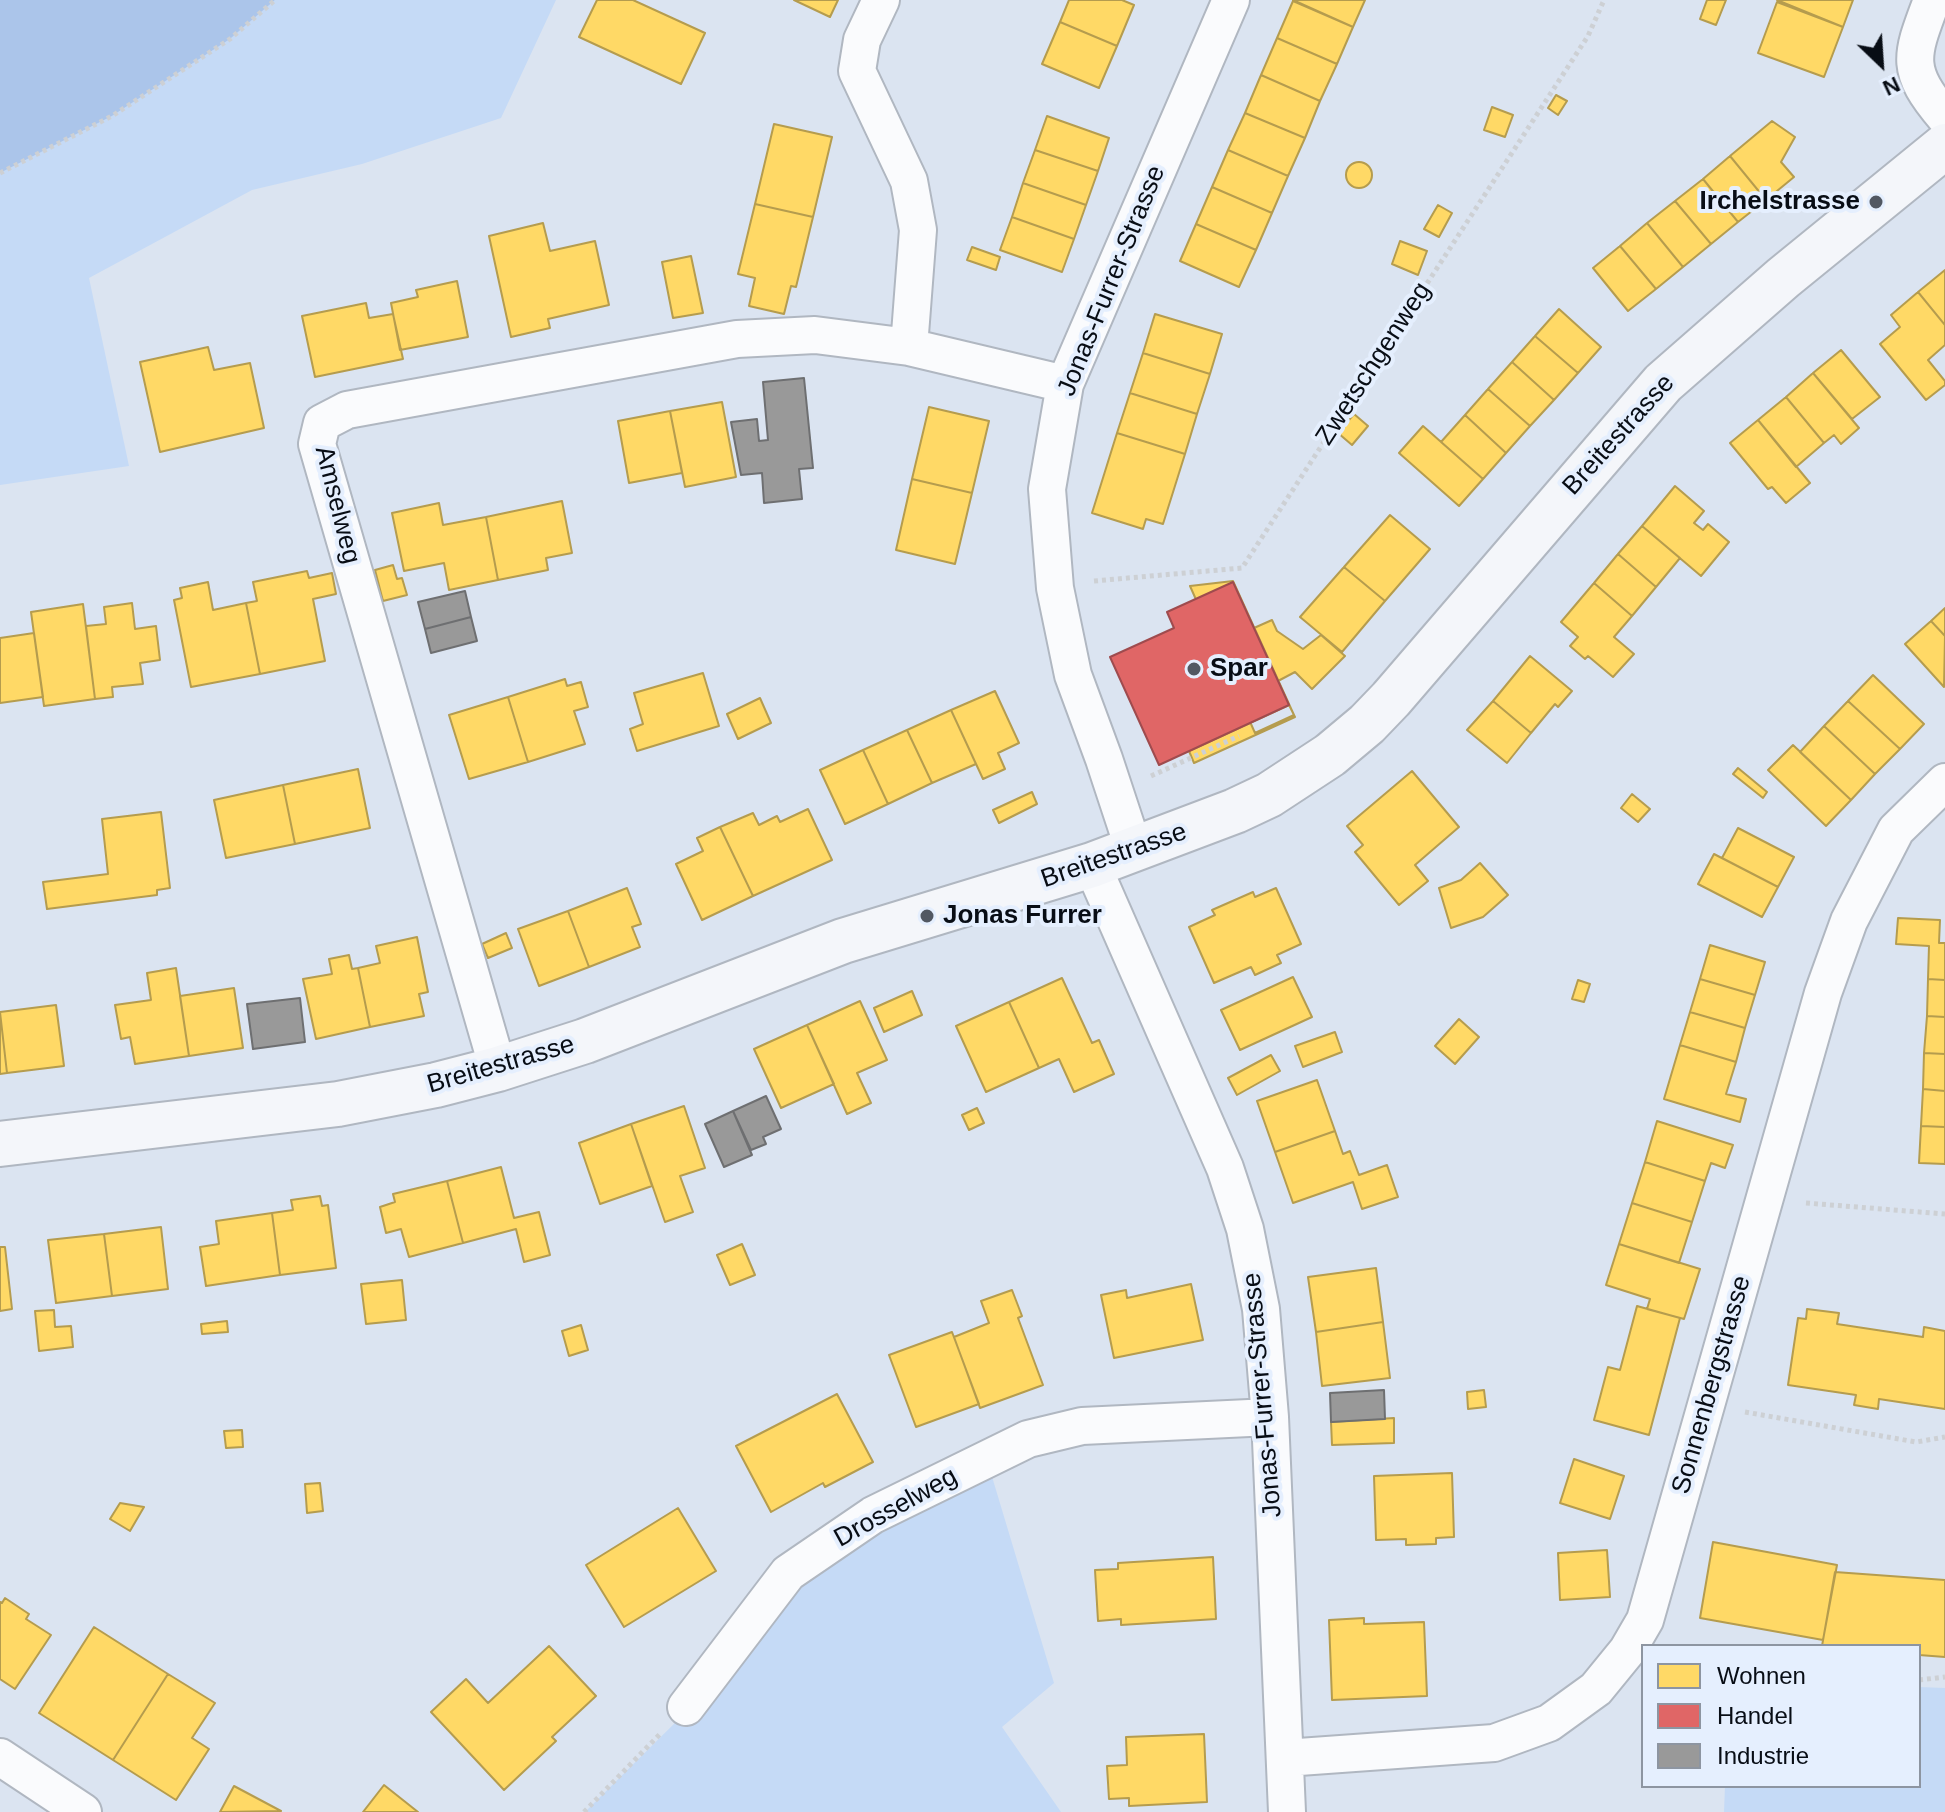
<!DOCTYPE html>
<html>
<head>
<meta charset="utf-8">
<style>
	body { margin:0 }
	#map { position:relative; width:1945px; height:1812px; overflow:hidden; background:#dbe4f1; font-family:Helvetica,sans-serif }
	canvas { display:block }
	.legend { position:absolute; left:1641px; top:1644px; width:280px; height:144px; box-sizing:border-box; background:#e5effe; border:2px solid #8d95a1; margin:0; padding:10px 14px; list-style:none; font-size:24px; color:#080d15 }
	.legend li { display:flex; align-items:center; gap:16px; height:40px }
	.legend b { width:40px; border:2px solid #8d95a1 }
	.north { position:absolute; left:1841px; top:24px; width:80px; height:80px; -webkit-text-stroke:6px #e5effe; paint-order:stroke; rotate:155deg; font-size:22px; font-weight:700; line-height:32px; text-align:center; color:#080d15 }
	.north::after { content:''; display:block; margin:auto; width:28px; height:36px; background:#080d15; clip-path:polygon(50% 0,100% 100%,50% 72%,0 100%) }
</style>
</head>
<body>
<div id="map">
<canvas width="1945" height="1812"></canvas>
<ul class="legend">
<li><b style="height:22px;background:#ffd966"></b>Wohnen</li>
<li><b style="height:22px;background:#e06666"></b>Handel</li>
<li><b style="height:22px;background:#999"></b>Industrie</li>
</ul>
<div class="north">N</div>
</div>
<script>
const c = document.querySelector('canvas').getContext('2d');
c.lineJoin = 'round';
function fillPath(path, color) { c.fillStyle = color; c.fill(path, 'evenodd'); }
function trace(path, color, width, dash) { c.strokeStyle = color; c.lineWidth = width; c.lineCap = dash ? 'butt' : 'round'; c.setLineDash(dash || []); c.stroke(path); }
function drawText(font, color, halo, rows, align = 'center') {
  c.font = font + ' Helvetica,sans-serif'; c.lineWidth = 8; c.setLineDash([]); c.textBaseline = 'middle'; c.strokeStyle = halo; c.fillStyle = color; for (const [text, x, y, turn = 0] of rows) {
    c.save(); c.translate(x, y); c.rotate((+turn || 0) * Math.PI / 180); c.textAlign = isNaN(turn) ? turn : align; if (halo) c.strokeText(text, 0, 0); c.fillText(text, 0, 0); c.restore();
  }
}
const green = new Path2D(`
	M 275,0 L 556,0 L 501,118 L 362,164 L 252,190 L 89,278 L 129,466 L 0,485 L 0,173 L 112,116 L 230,39 Z
	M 987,1460 L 1054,1683 L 1002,1727 L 1061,1812 L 585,1812 L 687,1711 L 788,1573 Z
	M 1919,1687 L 1945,1688 L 1945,1812 L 1724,1812 L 1725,1786 L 1919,1786 Z`);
const forest = new Path2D(`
	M 0,0 L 275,0 L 230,39 L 112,116 L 0,173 Z`);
const homes = new Path2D(`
	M 597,0 L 633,0 L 705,33 L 681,84 L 579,37 Z
	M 794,0 L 838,0 L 830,17 Z
	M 1069,0 L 1122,0 L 1134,5 L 1117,46 L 1060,22 Z
	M 1293,0 L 1365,0 L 1353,27 Z
	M 1707,0 L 1726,0 L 1716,25 L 1700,19 Z
	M 1777,0 L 1853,0 L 1843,27 Z
	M 1293,1 L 1353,27 L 1337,64 L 1277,38 Z
	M 1777,2 L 1843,27 L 1824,77 L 1758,53 Z
	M 1060,22 L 1117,46 L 1099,88 L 1042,64 Z
	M 1277,38 L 1337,64 L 1320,101 L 1261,75 Z
	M 1261,75 L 1320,101 L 1305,138 L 1245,113 Z
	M 1556,95 L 1567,101 L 1558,115 L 1548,108 Z
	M 1492,107 L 1513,115 L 1505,137 L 1484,130 Z
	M 1245,113 L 1305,138 L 1288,176 L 1228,150 Z
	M 1047,116 L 1109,138 L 1098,171 L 1035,150 Z
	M 1772,121 L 1795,137 L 1781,162 L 1794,177 L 1766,200 L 1730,156 Z
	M 774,124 L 832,137 L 813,217 L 755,204 Z
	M 1035,150 L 1098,171 L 1086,205 L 1023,183 Z
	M 1228,150 L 1288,176 L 1272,213 L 1212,187 Z
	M 1730,156 L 1766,200 L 1738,222 L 1703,179 Z
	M1346 175a13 13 0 1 1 26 0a13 13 0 1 1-26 0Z
	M 1703,179 L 1738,222 L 1711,244 L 1675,201 Z
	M 1023,183 L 1086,205 L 1074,239 L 1012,217 Z
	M 1212,187 L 1272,213 L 1256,250 L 1196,224 Z
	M 1675,201 L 1711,244 L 1683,267 L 1647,223 Z
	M 755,204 L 813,217 L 796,287 L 791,286 L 784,314 L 749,306 L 755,278 L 738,274 Z
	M 1438,205 L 1452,213 L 1439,237 L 1424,229 Z
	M 1012,217 L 1074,239 L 1062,272 L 1000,250 Z
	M 543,223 L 550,251 L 595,241 L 609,305 L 548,319 L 550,328 L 511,337 L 489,236 Z
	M 1647,223 L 1683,267 L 1656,289 L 1620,246 Z
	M 1196,224 L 1256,250 L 1239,287 L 1180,261 Z
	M 1400,241 L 1427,251 L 1418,275 L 1392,264 Z
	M 1620,246 L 1656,289 L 1628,311 L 1593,268 Z
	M 972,247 L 1000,257 L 996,270 L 967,260 Z
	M 691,256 L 703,313 L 673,318 L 662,262 Z
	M 1945,270 L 1945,325 L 1918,292 Z
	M 457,281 L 468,337 L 400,350 L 391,303 L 418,297 L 416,290 Z
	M 1918,292 L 1945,325 L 1945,345 L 1928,360 L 1945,381 L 1945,385 L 1926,400 L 1880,344 L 1900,327 L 1891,315 Z
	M 366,303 L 369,318 L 393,314 L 403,359 L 315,377 L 302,316 Z
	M 1559,309 L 1601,347 L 1578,373 L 1535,336 Z
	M 1155,314 L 1222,334 L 1210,374 L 1143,353 Z
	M 1535,336 L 1578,373 L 1554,400 L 1512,362 Z
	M 208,347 L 214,370 L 250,363 L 264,428 L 160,452 L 140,362 Z
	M 1841,350 L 1880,397 L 1852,419 L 1813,373 Z
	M 1143,353 L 1210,374 L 1197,414 L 1130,393 Z
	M 1512,362 L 1554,400 L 1530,426 L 1488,389 Z
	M 1813,373 L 1859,428 L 1841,444 L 1834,435 L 1824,443 L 1786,397 Z
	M 1488,389 L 1530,426 L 1506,453 L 1465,415 Z
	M 1130,393 L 1197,414 L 1185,454 L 1117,433 Z
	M 1786,397 L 1824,443 L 1796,467 L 1758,420 Z
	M 722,402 L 736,477 L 685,487 L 670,411 Z
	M 929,407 L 989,421 L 972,493 L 912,479 Z
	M 670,411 L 682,473 L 629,483 L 618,421 Z
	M 1354,414 L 1368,426 L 1352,445 L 1338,433 Z
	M 1465,415 L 1506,453 L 1483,479 L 1441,442 Z
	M 1758,420 L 1810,483 L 1786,503 L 1772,487 L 1768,489 L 1730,443 Z
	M 1423,426 L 1483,479 L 1459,506 L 1399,453 Z
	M 1117,433 L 1185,454 L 1163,524 L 1146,519 L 1143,529 L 1092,513 Z
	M 912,479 L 972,493 L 955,564 L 896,550 Z
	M 1675,486 L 1704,511 L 1694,523 L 1703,530 L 1708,524 L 1729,542 L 1701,576 L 1642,526 Z
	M 562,501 L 572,553 L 546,558 L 548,570 L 498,580 L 486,517 Z
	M 439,503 L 443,525 L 486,517 L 498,580 L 449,590 L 444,563 L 404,571 L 392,513 Z
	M 1390,515 L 1430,549 L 1385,601 L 1344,567 Z
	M 1642,526 L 1680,558 L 1656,587 L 1618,554 Z
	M 1618,554 L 1656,587 L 1632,616 L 1594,583 Z
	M 393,565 L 397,579 L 402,578 L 407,595 L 383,601 L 375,570 Z
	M 1344,567 L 1385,601 L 1342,652 L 1300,617 Z
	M 307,571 L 309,578 L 332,573 L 336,594 L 313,599 L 325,661 L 260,674 L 246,603 L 257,601 L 253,582 Z
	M 1233,581 L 1294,715 L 1255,733 L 1190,586 Z
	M 208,582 L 213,610 L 246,603 L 260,674 L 191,687 L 174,600 L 182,598 L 180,588 Z
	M 1594,583 L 1632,616 L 1614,637 L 1634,654 L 1613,677 L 1588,656 L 1585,659 L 1570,646 L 1578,637 L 1561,622 Z
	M 132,603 L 135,629 L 156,626 L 160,660 L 140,663 L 143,684 L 112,687 L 113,697 L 95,699 L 86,626 L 106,624 L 104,607 Z
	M 83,604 L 95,699 L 44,706 L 31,612 Z
	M 1945,608 L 1945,636 L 1931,621 Z
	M 1272,620 L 1277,631 L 1303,649 L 1321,635 L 1345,656 L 1312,689 L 1295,672 L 1278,681 L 1254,628 Z
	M 1931,621 L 1945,636 L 1944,687 L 1905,644 Z
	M 34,633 L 43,697 L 0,703 L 0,638 Z
	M 1530,656 L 1572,691 L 1558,707 L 1555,704 L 1531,733 L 1493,701 Z
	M 703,673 L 719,726 L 637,751 L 630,729 L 643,724 L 634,693 Z
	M 1873,675 L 1924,724 L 1900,749 L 1848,701 Z
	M 565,679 L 567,686 L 581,682 L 588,707 L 574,711 L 585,744 L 528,762 L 508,697 Z
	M 995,691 L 1019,743 L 998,753 L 1005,769 L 983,779 L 951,710 Z
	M 508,697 L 528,762 L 469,779 L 449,715 Z
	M 760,698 L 771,723 L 738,739 L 727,714 Z
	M 1493,701 L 1531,733 L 1507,763 L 1467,730 Z
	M 1848,701 L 1900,749 L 1875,774 L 1824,726 Z
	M 1289,705 L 1295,717 L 1194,763 L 1189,751 Z
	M 951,710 L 976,764 L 932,783 L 907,730 Z
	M 1824,726 L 1875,774 L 1851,800 L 1800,752 Z
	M 907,730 L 932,783 L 888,804 L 863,750 Z
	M 1793,745 L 1851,800 L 1826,826 L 1768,770 Z
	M 863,750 L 888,804 L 845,824 L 820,770 Z
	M 1738,768 L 1767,792 L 1763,798 L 1733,774 Z
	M 358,769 L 370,828 L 295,844 L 283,785 Z
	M 1412,771 L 1459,827 L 1415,865 L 1428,881 L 1399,905 L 1355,852 L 1363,845 L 1347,826 Z
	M 283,785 L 295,844 L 226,858 L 214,800 Z
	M 1032,792 L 1037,804 L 999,823 L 993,810 Z
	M 1632,794 L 1650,809 L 1638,822 L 1621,808 Z
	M 808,809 L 832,860 L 753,896 L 720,827 L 753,813 L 759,825 L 777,816 L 780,822 Z
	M 161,812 L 170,888 L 157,890 L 157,895 L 47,909 L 43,882 L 108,874 L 102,819 Z
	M 720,827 L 753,896 L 702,920 L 676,864 L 703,851 L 697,838 Z
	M 1738,828 L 1794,857 L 1778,887 L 1722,858 Z
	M 1714,854 L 1778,887 L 1762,917 L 1698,884 Z
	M 1480,863 L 1508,895 L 1483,917 L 1451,928 L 1439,888 L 1461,880 Z
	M 627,888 L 641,924 L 632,927 L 640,947 L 589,967 L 568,911 Z
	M 1276,888 L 1301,944 L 1277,955 L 1281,963 L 1255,975 L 1251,967 L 1214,983 L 1189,927 L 1215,915 L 1212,910 L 1253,892 L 1255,897 Z
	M 568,911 L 589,967 L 539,986 L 518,929 Z
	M 1898,918 L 1940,920 L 1939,943 L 1945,943 L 1945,980 L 1928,979 L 1929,946 L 1896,944 Z
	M 506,933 L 512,948 L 488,958 L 482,944 Z
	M 417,937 L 428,992 L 419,994 L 424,1016 L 370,1027 L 358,968 L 380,963 L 376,946 Z
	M 1710,945 L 1765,962 L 1755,995 L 1700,979 Z
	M 349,955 L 352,969 L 358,968 L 370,1027 L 316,1039 L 303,979 L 332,974 L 329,959 Z
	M 176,968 L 189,1056 L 135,1064 L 130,1037 L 121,1039 L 115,1005 L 151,1000 L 147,973 Z
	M 1293,977 L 1312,1017 L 1240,1050 L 1221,1010 Z
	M 1062,978 L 1092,1043 L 1099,1040 L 1114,1074 L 1074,1092 L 1059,1059 L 1039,1068 L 1009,1002 Z
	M 1700,979 L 1755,995 L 1745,1028 L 1690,1012 Z
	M 1928,979 L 1945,980 L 1945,1017 L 1927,1016 Z
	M 1578,980 L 1590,984 L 1584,1002 L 1572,999 Z
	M 234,988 L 243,1048 L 189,1056 L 180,996 Z
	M 912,991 L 922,1015 L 884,1032 L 874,1008 Z
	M 860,1001 L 887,1060 L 857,1073 L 871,1103 L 847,1114 L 807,1025 Z
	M 1009,1002 L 1039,1068 L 986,1092 L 956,1026 Z
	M 56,1005 L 64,1066 L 7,1073 L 0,1012 Z
	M 0,1012 L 7,1073 L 0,1074 Z
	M 1690,1012 L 1745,1028 L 1736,1062 L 1680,1045 Z
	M 1927,1016 L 1945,1017 L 1945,1054 L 1924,1053 Z
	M 1459,1019 L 1479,1037 L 1455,1064 L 1435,1046 Z
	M 807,1025 L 834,1084 L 781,1108 L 754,1049 Z
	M 1335,1032 L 1342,1052 L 1303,1067 L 1295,1046 Z
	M 1680,1045 L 1736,1062 L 1726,1094 L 1746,1099 L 1740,1122 L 1664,1099 Z
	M 1924,1053 L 1945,1054 L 1945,1091 L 1923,1089 Z
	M 1271,1055 L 1280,1071 L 1237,1095 L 1228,1078 Z
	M 1317,1080 L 1335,1131 L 1275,1152 L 1257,1101 Z
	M 1923,1089 L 1945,1091 L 1945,1127 L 1921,1126 Z
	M 684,1106 L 705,1168 L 680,1176 L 693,1212 L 665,1222 L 631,1124 Z
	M 977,1108 L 984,1123 L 969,1130 L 962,1115 Z
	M 1657,1121 L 1733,1145 L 1725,1168 L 1711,1163 L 1705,1181 L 1645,1162 Z
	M 631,1124 L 652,1186 L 600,1204 L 579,1143 Z
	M 1921,1126 L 1945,1127 L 1945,1164 L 1919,1163 Z
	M 1335,1131 L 1343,1154 L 1350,1151 L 1359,1175 L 1387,1165 L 1398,1197 L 1362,1209 L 1353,1182 L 1293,1203 L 1275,1152 Z
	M 1645,1162 L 1705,1181 L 1692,1222 L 1632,1203 Z
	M 501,1167 L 514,1218 L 539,1212 L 550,1255 L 524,1262 L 516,1229 L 463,1243 L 447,1181 Z
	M 447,1181 L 463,1243 L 409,1257 L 401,1229 L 386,1233 L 380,1207 L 395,1202 L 393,1194 Z
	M 320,1196 L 322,1206 L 328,1205 L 336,1268 L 280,1275 L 272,1213 L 293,1210 L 291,1200 Z
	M 1632,1203 L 1692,1222 L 1679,1263 L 1619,1244 Z
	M 272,1213 L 280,1275 L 206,1286 L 200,1247 L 219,1244 L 216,1221 Z
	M 161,1227 L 168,1289 L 112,1296 L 104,1234 Z
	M 104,1234 L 112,1296 L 56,1303 L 48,1240 Z
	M 742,1244 L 755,1275 L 730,1285 L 717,1255 Z
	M 1619,1244 L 1700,1269 L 1684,1319 L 1647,1309 L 1650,1299 L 1606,1285 Z
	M 0,1247 L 5,1247 L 12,1309 L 0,1311 Z
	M 1376,1268 L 1383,1322 L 1316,1332 L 1308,1277 Z
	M 402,1280 L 406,1320 L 366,1324 L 361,1284 Z
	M 1191,1284 L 1203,1340 L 1114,1358 L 1101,1295 L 1126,1290 L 1127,1298 Z
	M 1012,1290 L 1022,1316 L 1018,1318 L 1043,1385 L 980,1408 L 954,1337 L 989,1323 L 981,1301 Z
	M 1637,1306 L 1680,1318 L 1649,1435 L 1594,1420 L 1608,1367 L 1620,1370 Z
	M 1807,1309 L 1839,1313 L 1837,1324 L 1923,1337 L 1924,1327 L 1945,1331 L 1945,1409 L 1879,1399 L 1878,1409 L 1854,1405 L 1856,1395 L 1788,1385 L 1798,1318 L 1806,1319 Z
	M 54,1310 L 55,1327 L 71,1326 L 73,1347 L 39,1351 L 35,1311 Z
	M 227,1321 L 228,1332 L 202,1334 L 201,1324 Z
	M 1383,1322 L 1390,1378 L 1322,1386 L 1316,1332 Z
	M 581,1325 L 588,1350 L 569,1356 L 562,1331 Z
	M 952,1332 L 979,1404 L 916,1427 L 889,1355 Z
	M 1484,1390 L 1486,1407 L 1468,1409 L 1467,1392 Z
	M 837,1394 L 873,1462 L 825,1487 L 823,1483 L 771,1512 L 736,1446 Z
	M 1394,1418 L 1394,1443 L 1332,1445 L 1331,1422 Z
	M 242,1430 L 243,1447 L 226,1448 L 224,1431 Z
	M 1574,1459 L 1624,1476 L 1610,1519 L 1560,1503 Z
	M 1452,1473 L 1454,1537 L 1436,1538 L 1436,1544 L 1406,1545 L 1406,1539 L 1376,1540 L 1374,1476 Z
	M 320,1483 L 323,1511 L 307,1513 L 305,1484 Z
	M 120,1503 L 144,1507 L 130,1531 L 110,1519 Z
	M 678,1508 L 716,1571 L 624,1627 L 586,1565 Z
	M 1713,1542 L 1837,1565 L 1823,1640 L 1700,1618 Z
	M 1607,1550 L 1610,1597 L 1560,1600 L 1558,1553 Z
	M 1213,1557 L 1216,1619 L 1121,1625 L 1121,1619 L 1098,1621 L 1095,1570 L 1118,1569 L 1118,1563 Z
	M 1835,1572 L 1945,1580 L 1945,1657 L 1919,1655 L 1919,1646 L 1822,1646 Z
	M 5,1598 L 29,1614 L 26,1619 L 51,1635 L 15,1689 L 0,1679 L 0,1602 L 2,1603 Z
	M 1364,1618 L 1364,1624 L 1424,1622 L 1427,1696 L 1332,1700 L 1329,1620 Z
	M 94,1627 L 168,1674 L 113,1760 L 39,1713 Z
	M 549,1646 L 596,1696 L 552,1737 L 556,1741 L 504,1790 L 431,1712 L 466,1679 L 488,1703 Z
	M 168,1674 L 215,1703 L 192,1738 L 209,1749 L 176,1800 L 113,1760 Z
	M 1204,1734 L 1207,1802 L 1129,1806 L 1129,1798 L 1109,1799 L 1107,1766 L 1127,1765 L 1126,1737 Z
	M 384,1785 L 418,1812 L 363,1812 Z
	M 234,1786 L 281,1811 L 220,1812 Z`);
const shops = new Path2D(`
	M 1233,582 L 1289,705 L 1159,765 L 1110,657 L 1174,628 L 1167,612 Z`);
const industry = new Path2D(`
	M 804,378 L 813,468 L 799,469 L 802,499 L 764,503 L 762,473 L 741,475 L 731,422 L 757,419 L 759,441 L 768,440 L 763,382 Z
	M 465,591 L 471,617 L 425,629 L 418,602 Z
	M 471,617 L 477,641 L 431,653 L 425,629 Z
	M 300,998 L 305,1042 L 253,1049 L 247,1004 Z
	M 766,1096 L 781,1129 L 763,1137 L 766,1144 L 751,1150 L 733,1111 Z
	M 733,1111 L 752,1155 L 724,1167 L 705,1124 Z
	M 1384,1390 L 1385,1419 L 1331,1422 L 1330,1393 Z`);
const path = new Path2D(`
	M 0,173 L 112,116 L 230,39 L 275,0
	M 1094,581 L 1242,568 L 1588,36 L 1604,0
	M 1151,776 L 1239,736
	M 1806,1203 L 1945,1214
	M 1745,1412 L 1916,1442 L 1945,1437
	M 1919,1680 L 1945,1677
	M 584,1812 L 660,1734`);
const street = new Path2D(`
	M 881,0 L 862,40 L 857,71 L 909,181 L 918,230 L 909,347 L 1065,384
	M 1932,0 C 1911,56 1904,69 1945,117
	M 1134,850 L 1104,759 L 1073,675 L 1055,588 L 1047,489 L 1065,384 L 1231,0
	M 1092,865 L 1225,1168 L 1245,1229 L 1261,1309 L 1270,1417 L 1287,1812
	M 498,1069 L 317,444 L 322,423 L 347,410 L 737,339 L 815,335 L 909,347
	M 686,1707 L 788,1573 L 873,1515 L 1028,1439 L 1082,1426 L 1270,1417
	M 0,1757 L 83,1812
	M 1285,1758 L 1494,1743 L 1549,1723 L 1596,1689 L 1627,1651 L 1645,1620 L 1823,993 L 1849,921 L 1896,830 L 1945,782`);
const secondary = new Path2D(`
	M 0,1144 L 338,1104 L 436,1085 L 498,1069 L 585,1041 L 843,941 L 1092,865 L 1235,811 L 1269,795 L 1330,755 L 1367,724 L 1391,699 L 1663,383 L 1783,278 L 1945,146`);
const markers = [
	[1876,202,8,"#525862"],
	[1194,669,8,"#525862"],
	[927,916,8,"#525862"]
];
const poiNames = [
	["Irchelstrasse",1860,202,"right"],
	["Spar",1210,669],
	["Jonas Furrer",943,916]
];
const streetNames = [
	["Jonas-Furrer-Strasse",1112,281,-68],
	["Zwetschgenweg",1374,364,-57],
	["Breitestrasse",1619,435,-48],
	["Amselweg",337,505,76],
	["Breitestrasse",1114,856,-19],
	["Breitestrasse",501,1065,-16],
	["Sonnenbergstrasse",1712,1385,-74],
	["Jonas-Furrer-Strasse",1263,1395,-95],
	["Drosselweg",896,1508,-29]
];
fillPath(green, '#c5daf6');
fillPath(forest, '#abc5ea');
fillPath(homes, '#ffd966');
trace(homes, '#b59c4e', 2);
fillPath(shops, '#e06666');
trace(shops, '#9f4b4e', 2);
fillPath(industry, '#999');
trace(industry, '#6e6f71', 2);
trace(street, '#b0b7c1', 40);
trace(secondary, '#b0b7c1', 48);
trace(path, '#cdd0d4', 5, [4, 4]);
trace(street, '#fafbfd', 36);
trace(secondary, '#f4f6fa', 44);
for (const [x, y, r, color] of markers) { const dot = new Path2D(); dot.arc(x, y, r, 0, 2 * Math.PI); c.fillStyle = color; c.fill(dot); trace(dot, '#e5effe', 3); }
drawText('bold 26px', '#080d15', '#e5effe', poiNames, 'left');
drawText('26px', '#080d15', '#e5effe', streetNames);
</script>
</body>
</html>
